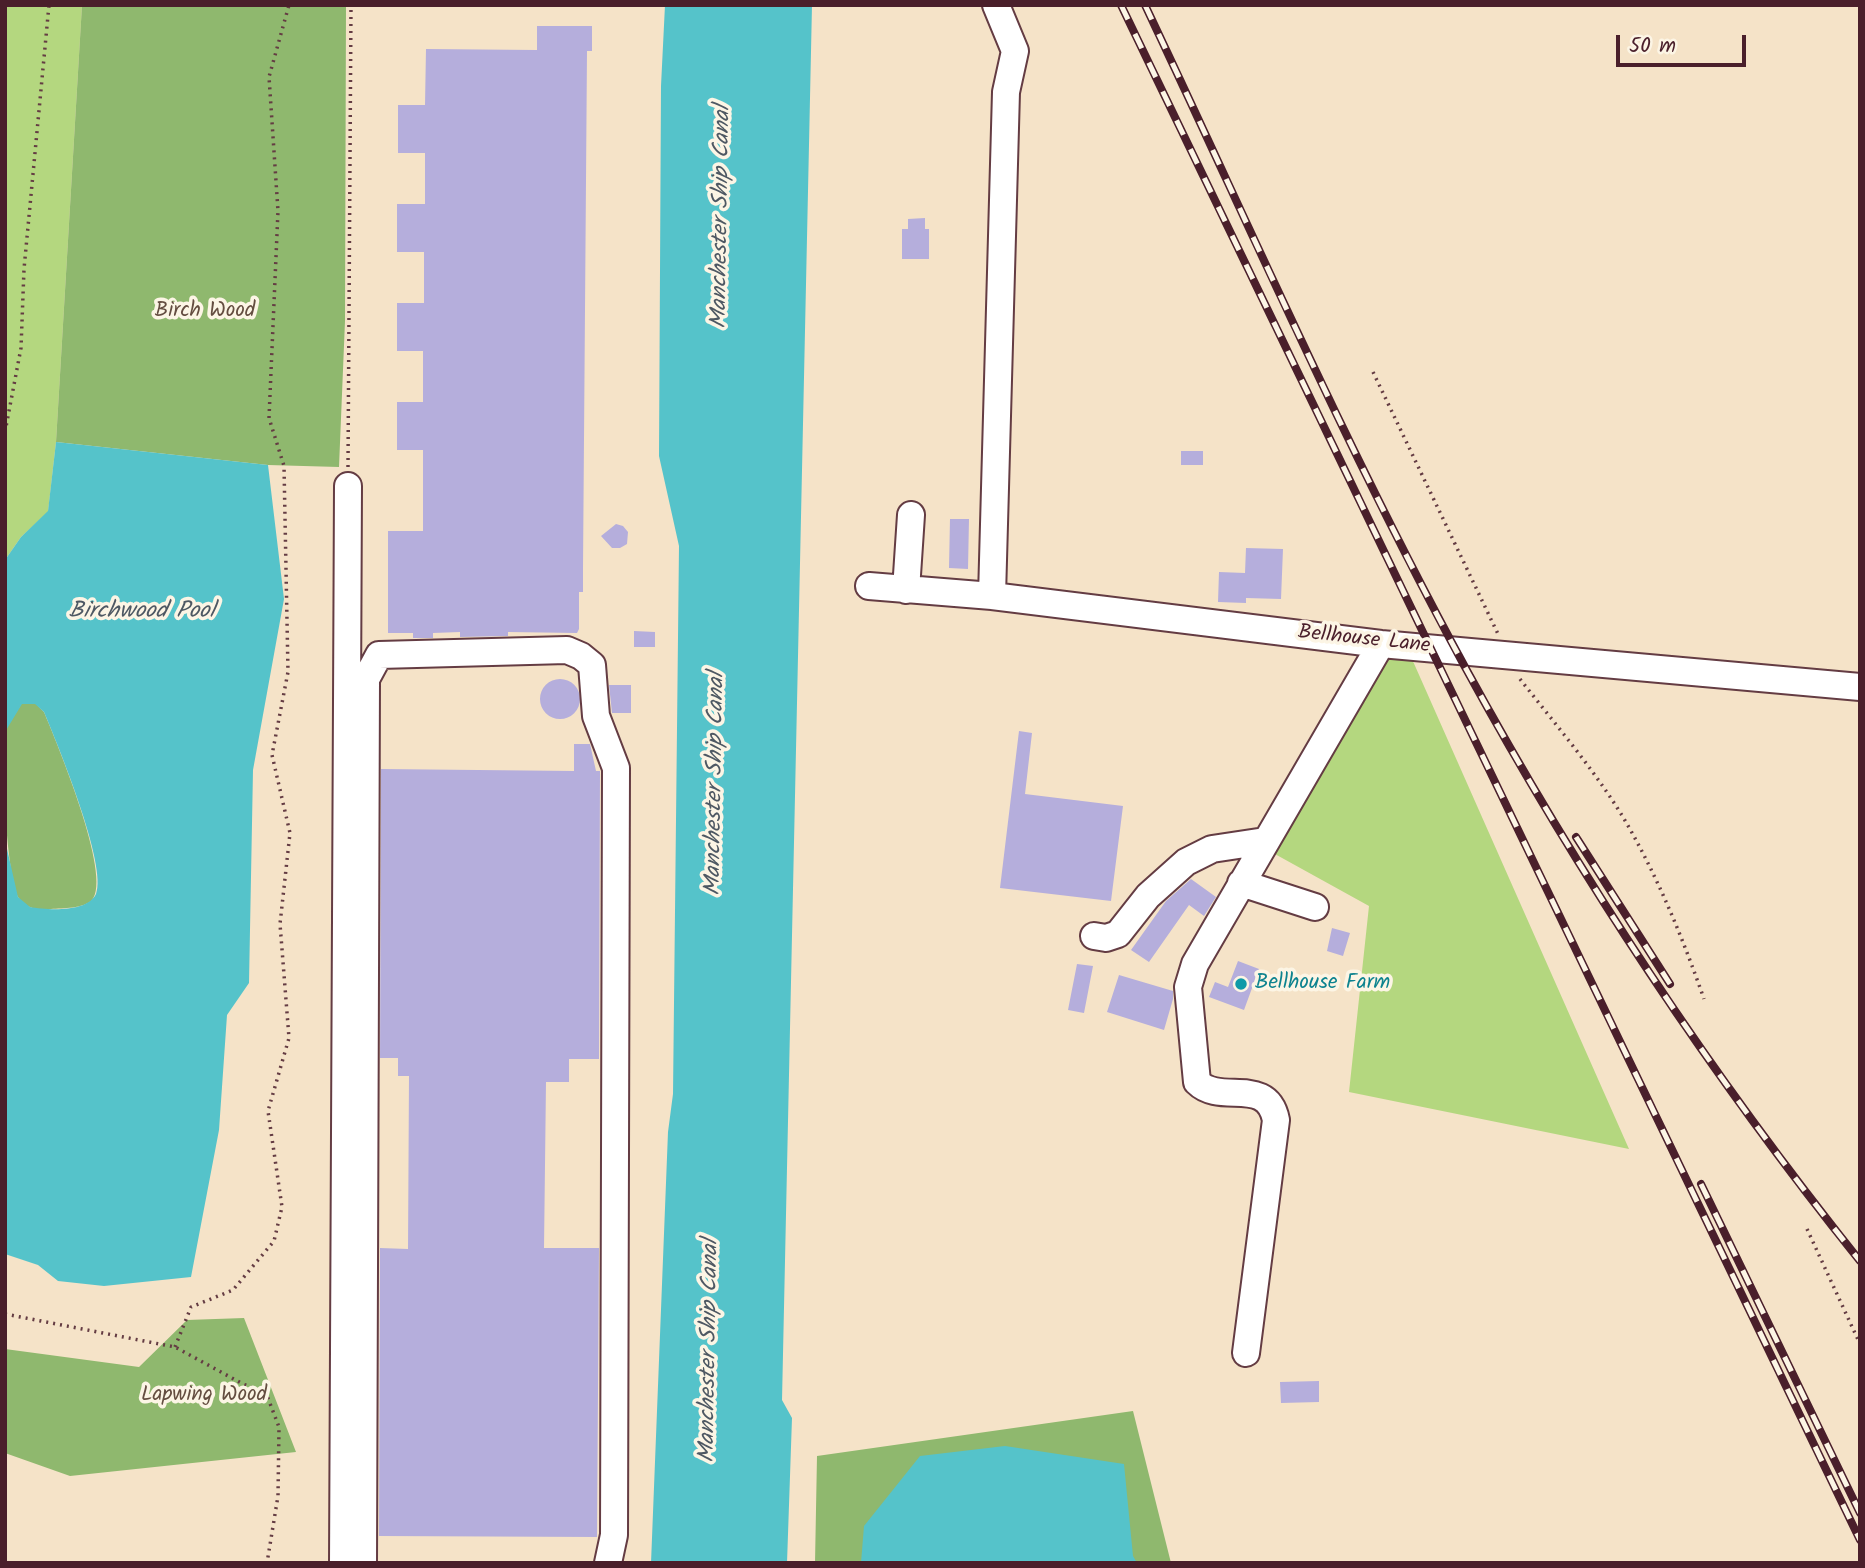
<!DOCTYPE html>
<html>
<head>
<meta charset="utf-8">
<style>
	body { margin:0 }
	#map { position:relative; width:1865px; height:1568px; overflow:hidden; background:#f5e3c8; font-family:Kalam,sans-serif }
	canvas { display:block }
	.frame { position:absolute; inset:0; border:7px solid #4a1f2b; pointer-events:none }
	.scale { position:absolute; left:1616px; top:35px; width:130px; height:32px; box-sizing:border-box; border:4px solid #4a1f2b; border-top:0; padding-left:9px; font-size:21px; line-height:24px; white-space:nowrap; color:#4a1f2b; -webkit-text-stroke:5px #fcf5e5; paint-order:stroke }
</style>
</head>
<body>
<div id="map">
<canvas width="1865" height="1568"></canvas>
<div class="frame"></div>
<div class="scale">50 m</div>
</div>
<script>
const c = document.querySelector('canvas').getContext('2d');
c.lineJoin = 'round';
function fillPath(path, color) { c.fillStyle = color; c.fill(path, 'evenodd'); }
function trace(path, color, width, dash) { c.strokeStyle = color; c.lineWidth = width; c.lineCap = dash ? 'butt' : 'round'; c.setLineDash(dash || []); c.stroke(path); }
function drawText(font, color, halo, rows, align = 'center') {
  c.font = font + ' Kalam,sans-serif'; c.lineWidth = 7; c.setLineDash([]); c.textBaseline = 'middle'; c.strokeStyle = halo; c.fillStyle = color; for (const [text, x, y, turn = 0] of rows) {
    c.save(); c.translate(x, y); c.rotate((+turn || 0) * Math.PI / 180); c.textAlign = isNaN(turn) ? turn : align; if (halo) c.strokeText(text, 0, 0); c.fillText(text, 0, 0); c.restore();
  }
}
const green = new Path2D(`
	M 5,5 L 82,5 L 56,442 L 48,512 L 21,537 L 5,560 Z
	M 1382,648 L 1408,650 L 1629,1149 L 1349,1092 L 1369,906 L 1264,848 Z`);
const forest = new Path2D(`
	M 82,5 L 346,5 L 345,321 L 339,467 L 268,465 L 56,442 Z
	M 35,703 L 44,712 C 56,741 113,877 92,900 C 83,909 63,908 51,909 C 39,910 24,909 18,897 C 7,877 0,754 5,732 C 8,723 17,712 21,704 Z
	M 244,1318 L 296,1452 L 70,1476 L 5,1453 L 5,1349 L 139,1367 L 187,1320 Z
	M 1133,1411 L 1171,1563 L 815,1563 L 817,1456 Z`);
const water = new Path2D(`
	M 665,5 L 812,5 L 782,1400 L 792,1418 L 787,1563 L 651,1563 L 668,1132 L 673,1094 L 679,546 L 659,456 L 661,86 Z
	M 56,442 L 268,465 L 284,599 L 253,770 L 249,983 L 227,1015 L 219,1130 L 191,1277 L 104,1286 L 58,1281 L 38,1265 L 5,1254 L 5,840 L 18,897 L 30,907 C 47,910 87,913 96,894 C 108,866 57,743 44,712 L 35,704 L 22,704 L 5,732 L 5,560 L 21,537 L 48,511 Z
	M 1005,1446 L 1124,1464 L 1133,1556 L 1137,1563 L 861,1563 L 864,1526 L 920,1456 Z`);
const building = new Path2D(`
	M 537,26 L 592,26 L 592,51 L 587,51 L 583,568 L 583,592 L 579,592 L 579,629 L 577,633 L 508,632 L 508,636 L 460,637 L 460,632 L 433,633 L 433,638 L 413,638 L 413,633 L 388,633 L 388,531 L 423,531 L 423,450 L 397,450 L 397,402 L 423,402 L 423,351 L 397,351 L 397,303 L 424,303 L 424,252 L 397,252 L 397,204 L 425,204 L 425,153 L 398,153 L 398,105 L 425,105 L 426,49 L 537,50 Z
	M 925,218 L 925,229 L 929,229 L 929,259 L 902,259 L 902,229 L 908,229 L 908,219 Z
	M 1181,451 L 1203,451 L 1203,465 L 1181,465 Z
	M 950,519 L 969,519 L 968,569 L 949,568 Z
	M 616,524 L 623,526 L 628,532 L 627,544 L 620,548 L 612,548 L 601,536 Z
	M 1246,548 L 1283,549 L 1281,599 L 1246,598 L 1246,603 L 1218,602 L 1219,572 L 1245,573 Z
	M 634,631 L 655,632 L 655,647 L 634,647 Z
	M540 699a20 20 0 1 1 40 0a20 20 0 1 1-40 0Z
	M 609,685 L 631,685 L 631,713 L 612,713 Z
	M 1019,731 L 1032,733 L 1025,794 L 1123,806 L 1111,901 L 1000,888 Z
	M 574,744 L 590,744 L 596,771 L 600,771 L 599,1059 L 569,1059 L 569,1082 L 546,1082 L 544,1248 L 599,1248 L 597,1537 L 379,1536 L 380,1248 L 408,1249 L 409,1076 L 398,1076 L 398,1058 L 380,1058 L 381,769 L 574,771 Z
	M 1191,879 L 1216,897 L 1204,916 L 1189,905 L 1149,962 L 1131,950 L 1166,901 Z
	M 1332,928 L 1350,933 L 1343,956 L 1327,951 Z
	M 1238,961 L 1259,969 L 1244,1010 L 1209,997 L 1215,982 L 1228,987 Z
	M 1077,964 L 1093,966 L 1084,1013 L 1068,1010 Z
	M 1119,975 L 1173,991 L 1173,999 L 1164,1030 L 1107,1012 Z
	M 1319,1381 L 1319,1402 L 1281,1403 L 1280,1382 Z`);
const path = new Path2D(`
	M 1373,372 L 1498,634
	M 5,432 L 21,348 L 24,269 L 49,5
	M 348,467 L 351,5
	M 1520,679 C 1555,724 1593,768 1623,817 C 1657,875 1682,936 1704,999
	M 1807,1229 L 1860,1344
	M 5,1314 L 175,1347 L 243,1384 L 266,1393 L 279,1427 L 278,1496 L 267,1563
	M 175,1347 L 191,1307 L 233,1290 L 274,1241 L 282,1207 L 268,1111 L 289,1038 L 280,924 L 290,833 L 272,755 L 288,672 L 284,466 L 269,418 L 278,211 L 269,77 L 289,5`);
const minor = new Path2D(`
	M 869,586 L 992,596 L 1381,644 L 1860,687
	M 906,590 L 911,515
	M 992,596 L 1006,92 L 1015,51 L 996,5
	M 1241,883 L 1315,907
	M 1094,936 L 1106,938 L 1118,934 L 1148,896 L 1186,862 L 1212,849 L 1265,841
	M 1246,1353 L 1276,1120 C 1267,1075 1221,1106 1197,1082 L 1188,987 L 1195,964 L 1381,644
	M 343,1563 L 348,486
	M 363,1563 L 366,679 L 379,655 L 567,650 L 581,656 L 592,665 L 596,716 L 616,768 L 614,1535 L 608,1563`);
const rail = new Path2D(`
	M 1121,5 L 1860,1540
	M 1145,5 C 1250,227 1348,452 1465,667 C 1579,876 1711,1075 1860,1261
	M 1576,837 L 1670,984
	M 1701,1184 L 1860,1513`);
const markers = [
	[1241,984,7,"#0f9aa8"]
];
const parkNames = [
	["Birch Wood",205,312],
	["Lapwing Wood",204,1396]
];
const streetNames = [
	["Bellhouse Lane",1364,641,6]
];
const cultureNames = [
	["Bellhouse Farm",1255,984]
];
const waterNames = [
	["Manchester Ship Canal",723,217,-89],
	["Birchwood Pool",142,613],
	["Manchester Ship Canal",717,784,-89],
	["Manchester Ship Canal",711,1351,-89]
];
fillPath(green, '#b4d77f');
fillPath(forest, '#8fb86e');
fillPath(water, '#55c3ca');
fillPath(building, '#b5aedc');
trace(minor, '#643c43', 30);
trace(path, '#643c43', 3.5, [2, 5]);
trace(minor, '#fff', 26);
trace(rail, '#4a1f2b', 8);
trace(rail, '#fcf5e5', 5, [16]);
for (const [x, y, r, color] of markers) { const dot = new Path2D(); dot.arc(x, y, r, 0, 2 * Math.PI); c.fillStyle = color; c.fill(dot); trace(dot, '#fcf5e5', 2.5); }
drawText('21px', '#644d40', '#fcf5e5', parkNames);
drawText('21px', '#4a1f2b', '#fcf5e5', streetNames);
drawText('21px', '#0d838f', '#fcf5e5', cultureNames, 'left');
drawText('italic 23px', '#4e5863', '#fcf5e5', waterNames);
</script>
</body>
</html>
